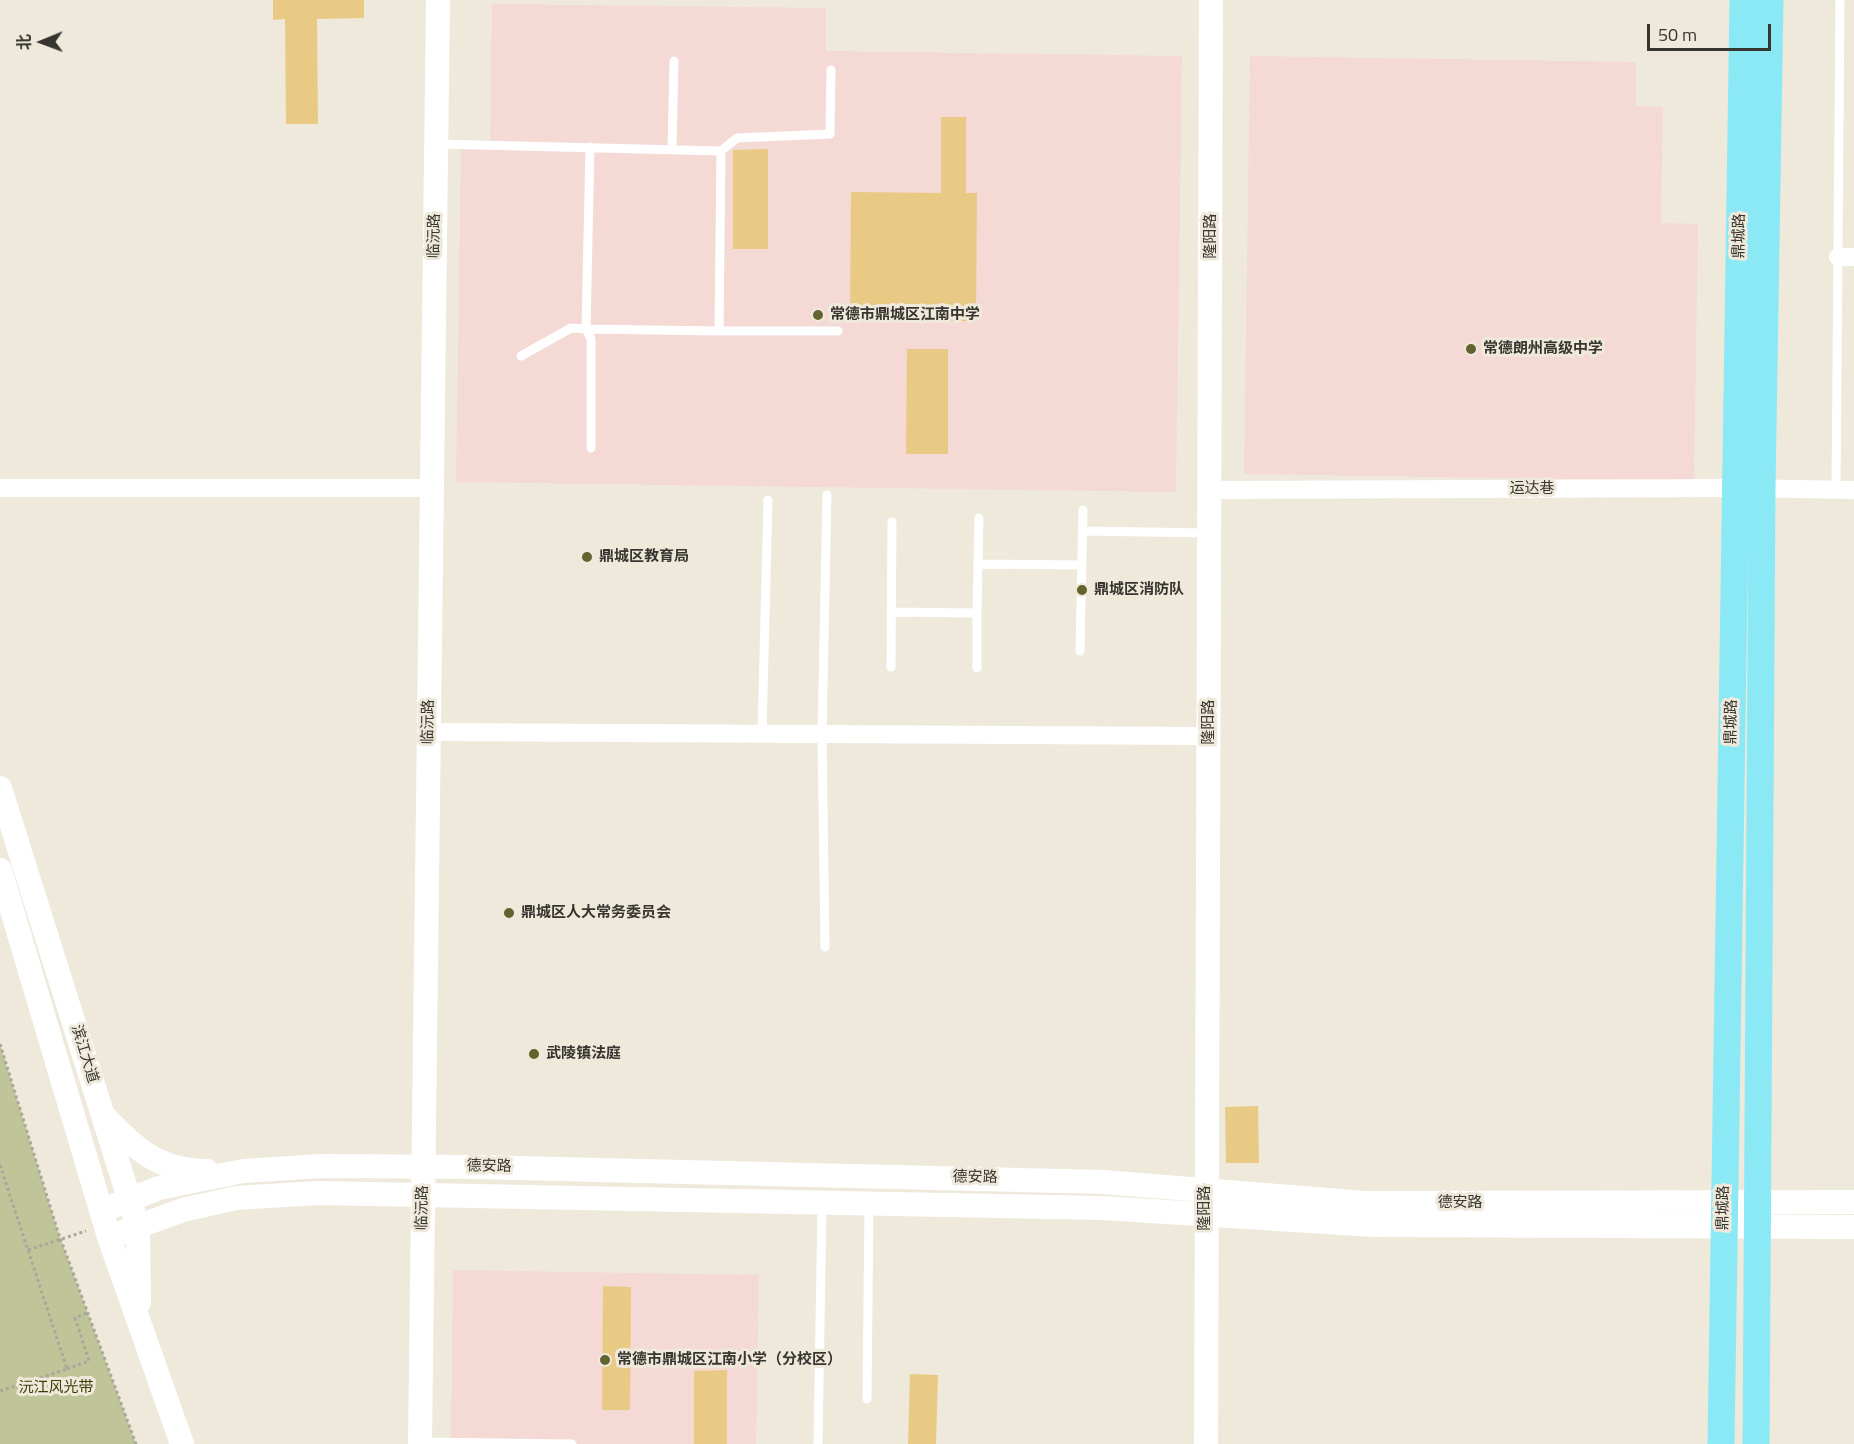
<!DOCTYPE html>
<html>
<head>
<meta charset="utf-8">
<style>
	body { margin:0 }
	#map { position:relative; width:1854px; height:1444px; overflow:hidden; background:#efe9dc; font-family:"Titillium Web","Noto Sans SC",sans-serif }
	canvas { display:block }
	.north { position:absolute; left:12px; top:12px; width:60px; height:60px; -webkit-text-stroke:4px #efe9dc; paint-order:stroke; rotate:269deg; font-size:16px; font-weight:700; line-height:24px; text-align:center; color:#37352f }
	.north::after { content:''; display:block; margin:auto; width:21px; height:27px; background:#37352f; clip-path:polygon(50% 0,100% 100%,50% 72%,0 100%) }
	.scale { position:absolute; left:1647px; top:24px; width:124px; height:27px; box-sizing:border-box; border:3px solid #37352f; border-top:0; padding-left:8px; font-size:18px; line-height:21px; white-space:nowrap; color:#37352f; -webkit-text-stroke:4px #efe9dc; paint-order:stroke }
</style>
</head>
<body>
<div id="map">
<canvas width="1854" height="1444"></canvas>
<div class="north">北</div>
<div class="scale">50 m</div>
</div>
<script>
const c = document.querySelector('canvas').getContext('2d');
c.lineJoin = 'round';
function fillPath(path, color) { c.fillStyle = color; c.fill(path, 'evenodd'); }
function trace(path, color, width, dash) { c.strokeStyle = color; c.lineWidth = width; c.lineCap = dash ? 'butt' : 'round'; c.setLineDash(dash || []); c.stroke(path); }
function drawText(font, color, halo, rows, align = 'center') {
  c.font = font + ' "Titillium Web","Noto Sans SC",sans-serif'; c.lineWidth = 6; c.setLineDash([]); c.textBaseline = 'middle'; c.strokeStyle = halo; c.fillStyle = color; for (const [text, x, y, turn = 0] of rows) {
    c.save(); c.translate(x, y); c.rotate((+turn || 0) * Math.PI / 180); c.textAlign = isNaN(turn) ? turn : align; if (halo) c.strokeText(text, 0, 0); c.fillText(text, 0, 0); c.restore();
  }
}
const education = new Path2D(`
	M 492,4 L 826,8 L 826,51 L 1182,56 L 1176,492 L 456,482 L 461,148 L 490,148 Z
	M 1250,56 L 1636,62 L 1636,106 L 1663,107 L 1661,223 L 1698,224 L 1694,481 L 1244,474 Z
	M 453,1270 L 759,1275 L 756,1444 L 451,1444 Z`);
const green = new Path2D(`
	M 0,1044 L 58,1232 L 136,1444 L 0,1444 Z`);
const building = new Path2D(`
	M 273,0 L 364,0 L 364,18 L 317,19 L 318,124 L 286,124 L 285,19 L 273,20 Z
	M 941,117 L 966,117 L 966,193 L 977,193 L 976,321 L 850,321 L 851,192 L 941,193 Z
	M 768,149 L 768,249 L 733,249 L 733,150 Z
	M 907,349 L 948,349 L 948,454 L 906,454 Z
	M 1258,1106 L 1259,1163 L 1226,1163 L 1225,1107 Z
	M 603,1286 L 631,1287 L 630,1410 L 602,1410 Z
	M 727,1370 L 727,1444 L 694,1444 L 694,1371 Z
	M 910,1374 L 938,1375 L 936,1444 L 908,1444 Z`);
const path = new Path2D(`
	M 0,1044 L 58,1232 L 136,1444
	M 0,1165 L 67,1369 L 0,1391
	M 28,1250 L 86,1231
	M 67,1369 L 89,1361 L 75,1318 L 87,1313`);
const lane = new Path2D(`
	M 438,144 L 721,151 L 737,138 L 830,134 L 831,70
	M 590,147 L 586,329 L 719,331 L 721,151
	M 672,149 L 674,61
	M 719,331 L 838,331
	M 521,356 L 571,328 L 586,329 L 591,339 L 591,448
	M 1836,490 L 1840,0
	M 1083,531 L 1208,533
	M 978,564 L 979,518
	M 891,612 L 977,613 L 978,564 L 1082,565
	M 1080,651 L 1083,510
	M 891,667 L 892,522
	M 977,668 L 977,613
	M 762,733 L 768,500
	M 825,947 L 822,734 L 827,495
	M 867,1399 L 869,1204
	M 422,1442 L 572,1444
	M 818,1444 L 822,1203`);
const street = new Path2D(`
	M 1838,257 L 1854,257
	M 0,488 L 432,488
	M 1211,490 L 1736,488 L 1854,490
	M 429,732 L 1209,736`);
const secondary = new Path2D(`
	M 0,788 L 138,1227 L 139,1302
	M 0,870 L 109,1237 L 182,1444
	M 107,1119 C 137,1151 161,1171 207,1171
	M 101,1211 L 159,1188 L 243,1171 L 322,1166 L 474,1167 L 1103,1182 L 1365,1203 L 1854,1202
	M 109,1237 L 183,1210 L 236,1198 L 318,1193 L 1103,1208 L 1374,1225 L 1854,1227
	M 420,1444 L 438,0
	M 1206,1444 L 1211,0`);
const primary = new Path2D(`
	M 1721,1444 L 1743,0
	M 1756,1444 L 1762,489 L 1770,0`);
const markers = [
	[818,315,6,"#64632f"],
	[1471,349,6,"#64632f"],
	[587,557,6,"#64632f"],
	[1082,590,6,"#64632f"],
	[509,913,6,"#64632f"],
	[534,1054,6,"#64632f"],
	[605,1360,6,"#64632f"]
];
const streetNames = [
	["临沅路",435,236,-89],
	["隆阳路",1211,236,-90],
	["鼎城路",1740,236,-89],
	["运达巷",1532,489],
	["临沅路",429,722,-89],
	["隆阳路",1209,722,-90],
	["鼎城路",1732,722,-89],
	["滨江大道",84,1054,73],
	["德安路",489,1167,1],
	["德安路",975,1178,1],
	["德安路",1460,1203],
	["临沅路",423,1208,-89],
	["隆阳路",1205,1208,-90],
	["鼎城路",1724,1208,-89]
];
const poiNames = [
	["常德市鼎城区江南中学",830,315],
	["常德朗州高级中学",1483,349],
	["鼎城区教育局",599,557],
	["鼎城区消防队",1094,590],
	["鼎城区人大常务委员会",521,913],
	["武陵镇法庭",546,1054],
	["常德市鼎城区江南小学（分校区）",617,1360]
];
const parkNames = [
	["沅江风光带",56,1388]
];
fillPath(education, '#f4d9d5');
fillPath(green, '#c0c599');
fillPath(building, '#e8ca85');
trace(path, '#aaa69b', 3, [3, 3]);
trace(lane, '#fff', 9);
trace(street, '#fff', 18);
trace(secondary, '#fff', 24);
trace(primary, '#8be9f6', 27);
for (const [x, y, r, color] of markers) { const dot = new Path2D(); dot.arc(x, y, r, 0, 2 * Math.PI); c.fillStyle = color; c.fill(dot); trace(dot, '#efe9dc', 2); }
drawText('15px', '#37352f', '#efe9dc', streetNames);
drawText('bold 15px', '#37352f', '#efe9dc', poiNames, 'left');
drawText('15px', '#3b3e05', '#efe9dc', parkNames);
</script>
</body>
</html>
